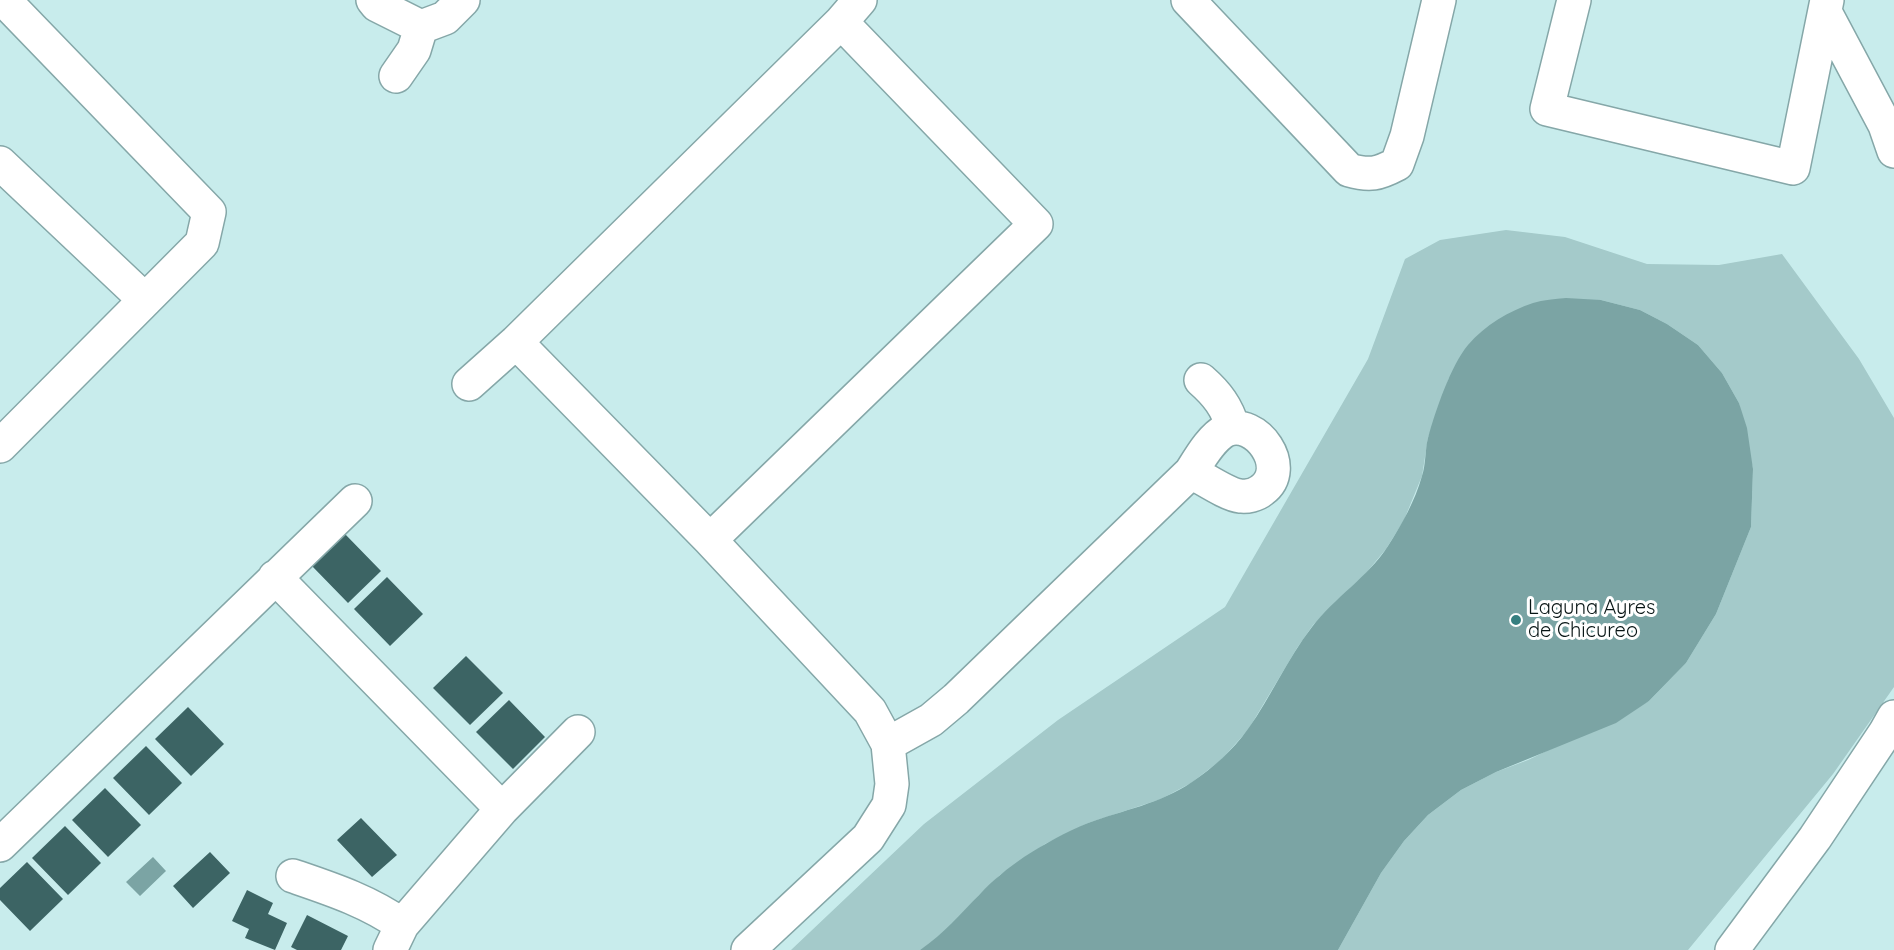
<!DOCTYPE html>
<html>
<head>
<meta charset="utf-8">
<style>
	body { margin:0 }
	canvas { display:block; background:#c8ecec }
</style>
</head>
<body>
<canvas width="1894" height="950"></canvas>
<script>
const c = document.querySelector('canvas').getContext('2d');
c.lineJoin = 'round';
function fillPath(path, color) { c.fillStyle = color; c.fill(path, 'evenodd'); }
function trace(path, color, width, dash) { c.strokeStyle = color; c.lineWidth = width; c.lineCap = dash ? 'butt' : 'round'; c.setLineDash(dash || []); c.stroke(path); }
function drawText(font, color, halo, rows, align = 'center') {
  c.font = font + ' Quicksand,sans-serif'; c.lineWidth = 6; c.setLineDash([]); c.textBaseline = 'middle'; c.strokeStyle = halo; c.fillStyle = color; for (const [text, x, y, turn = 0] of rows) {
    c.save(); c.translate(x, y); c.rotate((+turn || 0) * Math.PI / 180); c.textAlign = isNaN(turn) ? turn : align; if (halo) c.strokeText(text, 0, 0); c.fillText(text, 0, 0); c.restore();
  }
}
const green = new Path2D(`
	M 1506,230 L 1565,237 L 1647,264 L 1719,265 L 1782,254 L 1859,359 L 1894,418 L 1894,687 L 1833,774 L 1688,950 L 1338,950 L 1381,873 L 1404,841 L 1428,815 L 1461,790 L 1496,772 L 1528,760 L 1649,701 L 1686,663 L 1716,614 L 1751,527 L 1753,469 L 1739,403 L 1722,373 L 1698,345 L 1667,324 L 1640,310 L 1601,300 L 1449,378 L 1428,438 L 1422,476 L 1404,520 L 1386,549 L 1361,579 L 1313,625 L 1297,648 L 1248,730 L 1221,760 L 1191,783 L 1161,799 L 1088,823 L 1045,844 L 1000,875 L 979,895 L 955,922 L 934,941 L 920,950 L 791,950 L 924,824 L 1058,720 L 1225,607 L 1368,359 L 1405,259 L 1440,240 Z`);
const water = new Path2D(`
	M 1566,298 L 1601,300 L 1640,310 L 1667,324 L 1698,345 L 1722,373 L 1739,403 L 1747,428 L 1753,469 L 1751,527 L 1716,614 L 1686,663 L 1649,701 L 1616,723 L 1496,772 L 1461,790 L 1428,815 L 1404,841 L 1381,873 L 1338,950 L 920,950 C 945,933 959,915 980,894 C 993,880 1008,868 1024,857 C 1044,844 1066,832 1088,823 C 1123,810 1160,804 1192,782 C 1213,768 1233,750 1248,729 C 1271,697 1287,659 1312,627 C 1335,597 1368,577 1388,546 C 1402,524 1415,501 1422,476 C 1426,464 1425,450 1428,438 C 1435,412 1451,365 1468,345 C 1485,325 1509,311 1533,303 C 1543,300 1555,299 1566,298 Z
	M 153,857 L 166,871 L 140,896 L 126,882 Z`);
const building = new Path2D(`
	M 345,534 L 381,571 L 348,603 L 312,566 Z
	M 387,577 L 423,614 L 390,646 L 354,609 Z
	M 466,656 L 503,693 L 470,725 L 433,688 Z
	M 509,700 L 545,737 L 513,769 L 476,732 Z
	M 188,707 L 224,744 L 191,776 L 155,739 Z
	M 146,746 L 182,783 L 149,815 L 113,778 Z
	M 105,788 L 141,825 L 108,857 L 72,820 Z
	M 361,818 L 397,855 L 372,877 L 337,840 Z
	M 65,826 L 101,863 L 68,895 L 32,858 Z
	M 210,852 L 230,873 L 193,908 L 173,886 Z
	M 27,862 L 63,899 L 30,931 L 0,900 L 0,888 Z
	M 247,890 L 273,903 L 268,914 L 287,923 L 275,950 L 245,938 L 249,929 L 232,921 Z
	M 307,915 L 348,936 L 341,950 L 297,950 L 291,947 Z`);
const minor = new Path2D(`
	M 373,0 L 377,5 L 421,27 L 445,18 L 463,0
	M 1188,0 L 1349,170 C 1370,176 1378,174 1397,164 L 1407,136 L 1439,0
	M 1574,0 L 1547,109 L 1793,168 L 1827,0
	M 1825,12 L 1885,125 L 1894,151
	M 396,76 L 414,50 L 421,27
	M 0,163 L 145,300
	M 516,342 L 710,540 L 870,711 L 888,744 L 892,784 L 889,805 L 868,838 L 748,950
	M 1201,380 C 1217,394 1227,407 1233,428
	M 469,384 L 516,342 L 841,22 L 860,0
	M 0,446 L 202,243 L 209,212 L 4,0
	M 710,540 L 1036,224 L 841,22
	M 275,577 L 502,809
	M 888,744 L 931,720 L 956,699 L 1191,472 C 1200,458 1211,438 1226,430 C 1256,417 1292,468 1262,490 C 1256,495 1247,497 1240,496 C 1228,495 1203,478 1191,472
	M 0,845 L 355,501
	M 293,876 C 331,889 368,901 402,925
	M 390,950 L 402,925 L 502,809 L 578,732
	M 1732,950 L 1815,838 L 1885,733 L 1894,717`);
const markers = [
	[1516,620,6,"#367f80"]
];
const poiNames = [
	["Laguna Ayres",1528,608],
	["de Chicureo",1528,631]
];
fillPath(green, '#a4caca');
fillPath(water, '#7ba4a4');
fillPath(building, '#3c6464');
trace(minor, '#85a7a8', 36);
trace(minor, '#fff', 33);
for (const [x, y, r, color] of markers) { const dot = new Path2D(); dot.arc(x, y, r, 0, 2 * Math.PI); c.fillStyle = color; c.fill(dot); trace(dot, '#fff', 2); }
drawText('20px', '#081515', '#fff', poiNames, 'left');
</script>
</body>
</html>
